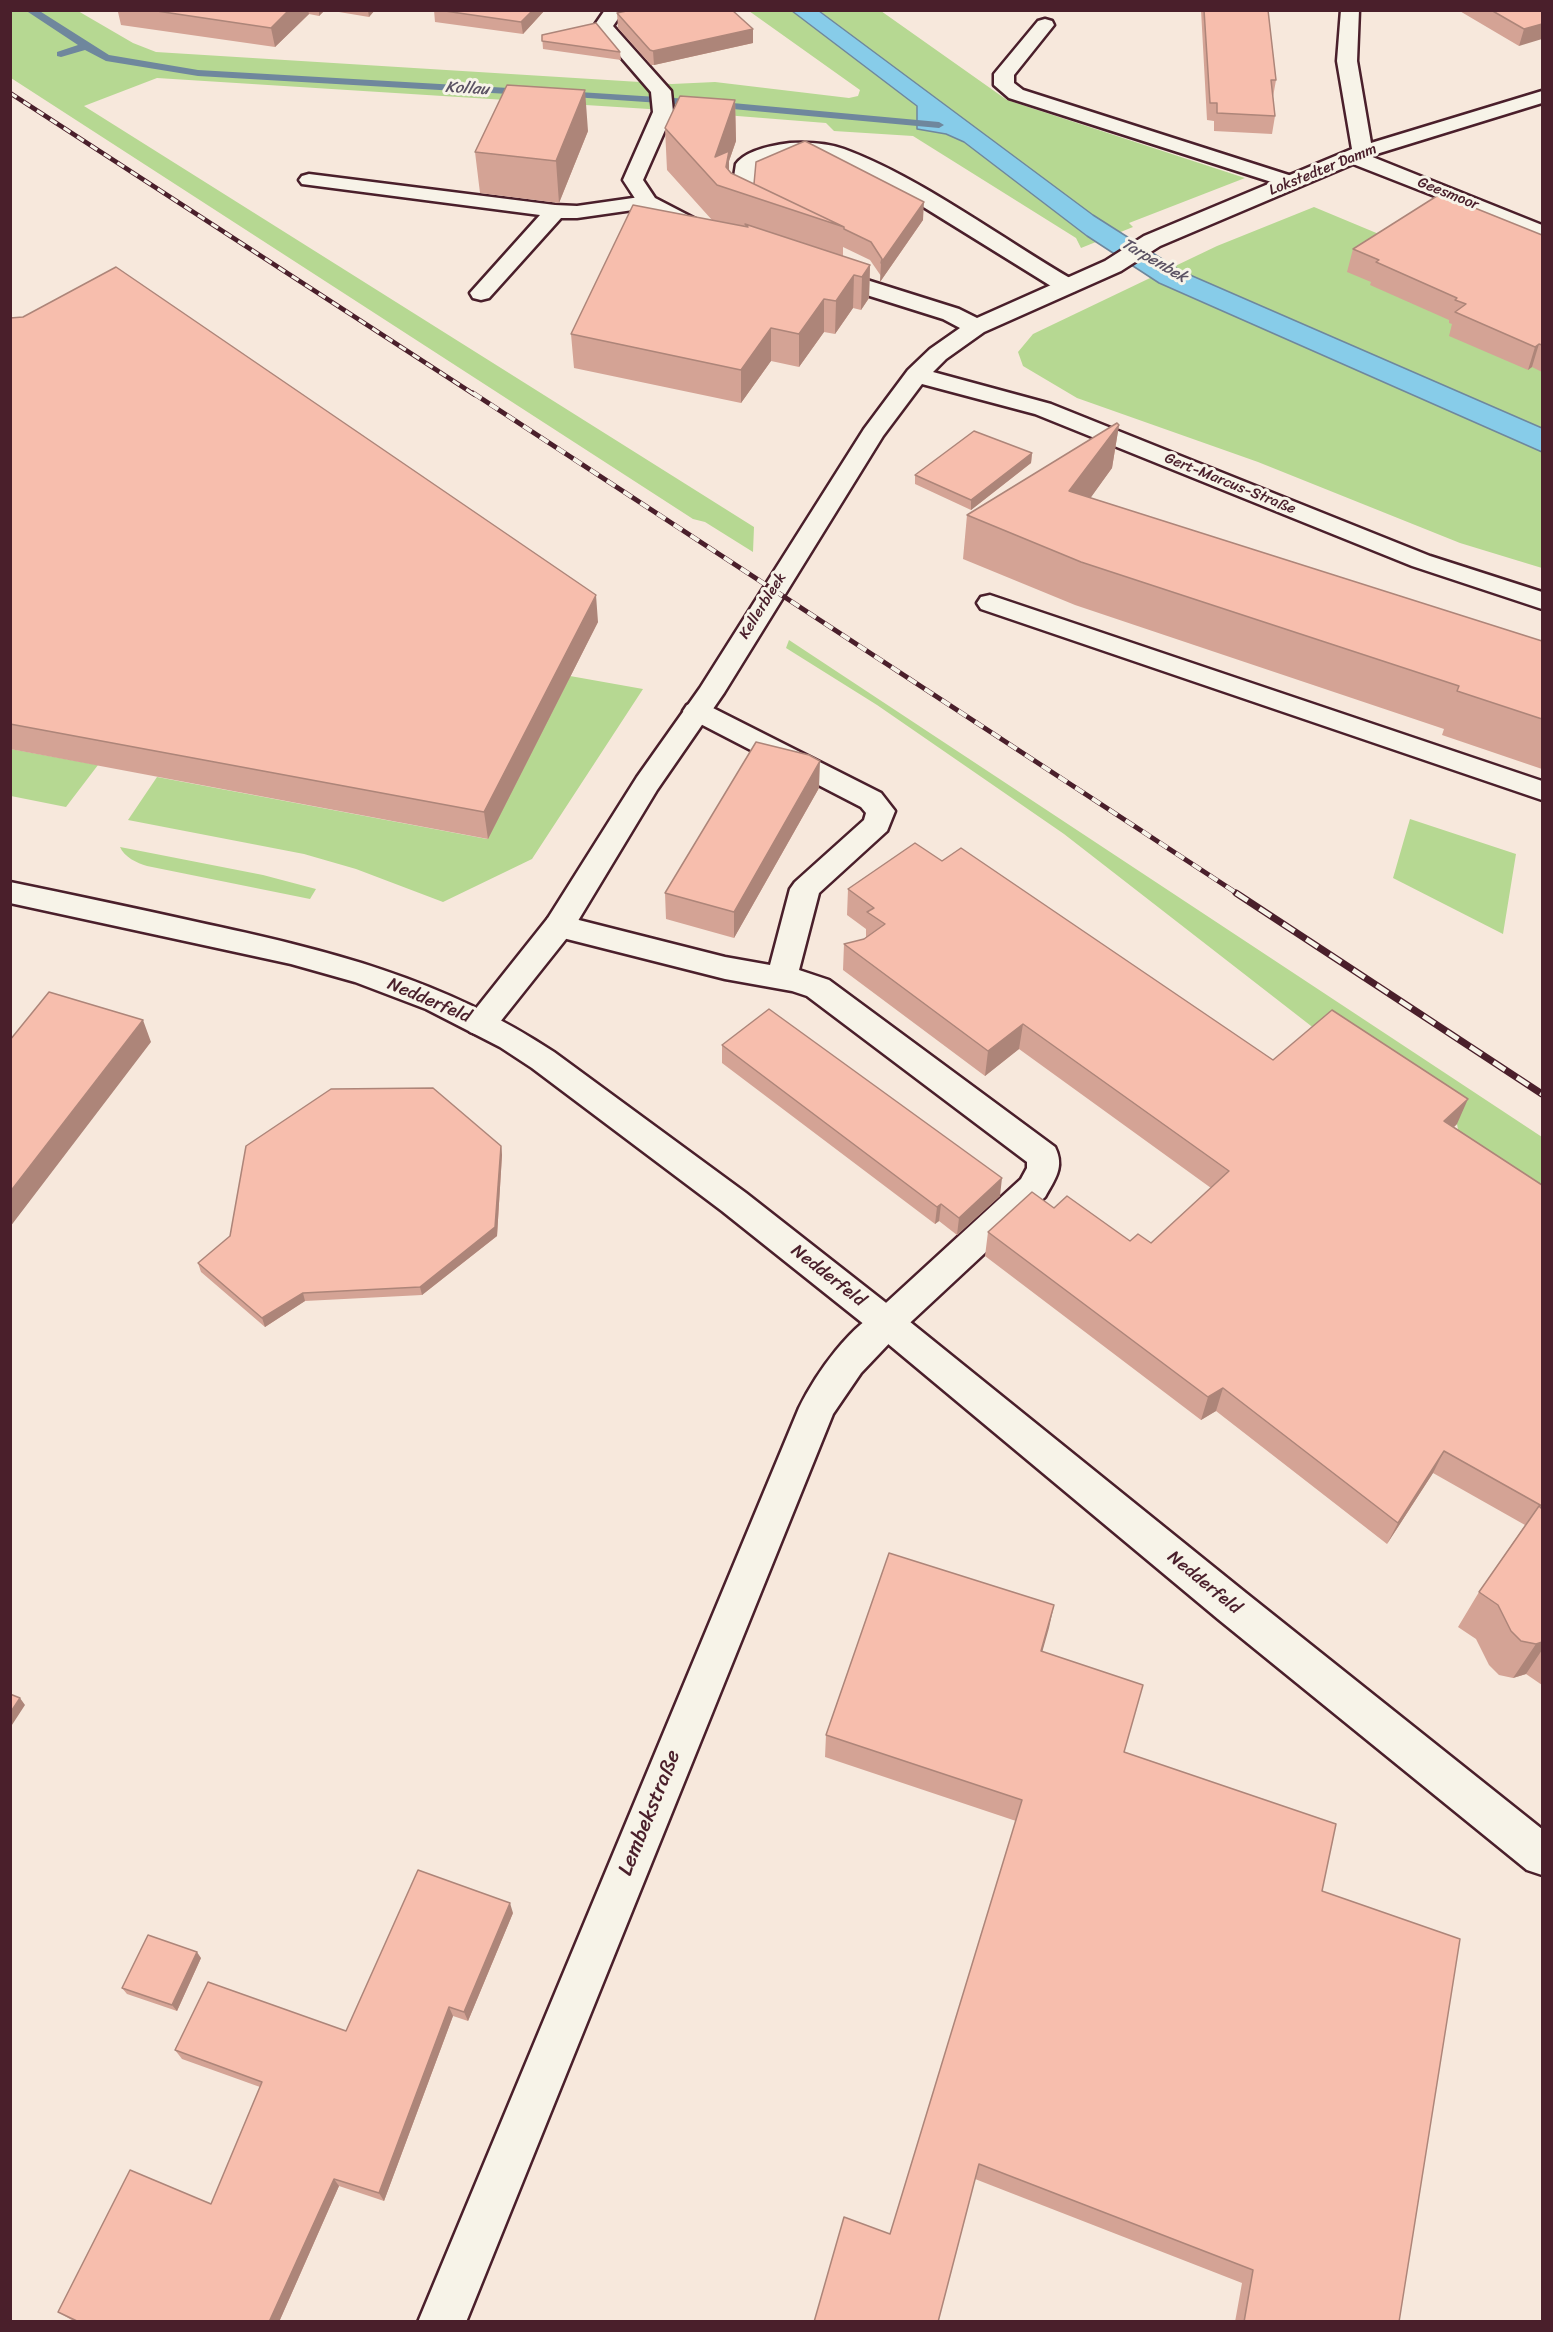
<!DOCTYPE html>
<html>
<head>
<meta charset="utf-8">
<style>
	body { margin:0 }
	#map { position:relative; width:1553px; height:2332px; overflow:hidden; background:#f7e8dc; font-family:Sriracha,sans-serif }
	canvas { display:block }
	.frame { position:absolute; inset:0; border:12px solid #4a1f2b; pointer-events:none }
</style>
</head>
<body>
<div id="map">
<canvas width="1553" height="2332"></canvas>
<div class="frame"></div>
</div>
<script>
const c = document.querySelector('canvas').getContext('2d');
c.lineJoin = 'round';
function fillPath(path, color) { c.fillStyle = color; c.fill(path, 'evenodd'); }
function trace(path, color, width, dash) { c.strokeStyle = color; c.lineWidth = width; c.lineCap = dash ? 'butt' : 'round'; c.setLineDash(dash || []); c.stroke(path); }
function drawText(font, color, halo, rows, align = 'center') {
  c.font = font + ' Sriracha,sans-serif'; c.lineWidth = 6; c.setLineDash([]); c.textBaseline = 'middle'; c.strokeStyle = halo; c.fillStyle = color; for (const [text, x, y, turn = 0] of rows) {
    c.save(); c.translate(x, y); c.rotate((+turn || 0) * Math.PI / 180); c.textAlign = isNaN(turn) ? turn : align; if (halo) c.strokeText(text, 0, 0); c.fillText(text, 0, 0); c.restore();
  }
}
const green = new Path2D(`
	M 10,11 L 78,11 L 133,43 L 156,52 L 672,84 L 715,82 L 849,98 L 858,96 L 860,90 L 749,11 L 881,11 L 1007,100 L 1245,178 L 1129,223 L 1133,227 L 1081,248 L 1076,238 L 913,136 L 834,131 L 826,123 L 649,109 L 157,78 L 84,106 L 754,527 L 753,552 L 705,522 L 693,519 L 11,78 Z
	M 1314,207 L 1542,302 L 1542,568 L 1460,543 L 1258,462 L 1077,398 L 1023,366 L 1018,352 L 1033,334 L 1217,246 Z
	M 789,640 L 1542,1137 L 1542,1217 L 1464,1165 L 1457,1124 L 1324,1036 L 1064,834 L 877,705 L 786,648 Z
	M 570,676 L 643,689 L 532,859 L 443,902 L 356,869 L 304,854 L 128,820 L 157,777 L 487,839 Z
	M 10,749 L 11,749 L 98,765 L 66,807 L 11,796 Z
	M 1410,819 L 1516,854 L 1503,934 L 1393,878 Z
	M 120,847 L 263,875 L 316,889 L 310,899 L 147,866 C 137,863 124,857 120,847 Z`);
const water = new Path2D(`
	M 792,11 L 819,11 L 1093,215 L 1181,271 L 1542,428 L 1542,452 L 1159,283 L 1087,236 L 964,142 L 946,134 L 917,129 L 917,106 Z`);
const stream = new Path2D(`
	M 25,10 L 38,10 L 109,55 L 198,70 L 526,89 L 531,92 L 526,95 L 198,76 L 106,61 L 85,50 L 61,57 L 57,56 L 57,52 L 78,45 Z
	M 563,91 L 689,99 L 939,122 L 944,125 L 939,128 L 689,105 L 559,96 L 559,92 Z`);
const lane = new Path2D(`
	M 1045,19 L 1052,21 L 1054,25 L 1014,75 L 1014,83 L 1023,90 L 1298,178 L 1301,182 L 1298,186 L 1291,188 L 1284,186 L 1009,98 L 994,85 L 994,74 L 1038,21 Z
	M 790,143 C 808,142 827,143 844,149 C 922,178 1002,239 1075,281 L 1078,286 L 1075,291 L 1067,293 L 1059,291 L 917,203 L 830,158 L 790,155 L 756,167 L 751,206 L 761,211 L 765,215 L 761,219 C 751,222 736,218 729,209 L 736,164 C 746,150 774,145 790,143 Z
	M 309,174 L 555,205 L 577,206 L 647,196 L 654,198 L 657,202 L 654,206 L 647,208 L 577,218 L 561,218 L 489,298 L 481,300 L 473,298 L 470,293 L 540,215 L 302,184 L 299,180 L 302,176 Z
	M 990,595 L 1542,781 L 1542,800 L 981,609 L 977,603 L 981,597 Z
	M 697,702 L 707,705 L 881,793 L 895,811 L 887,831 L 819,893 L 799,970 L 829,980 L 1055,1147 C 1065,1167 1055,1179 1045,1197 L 899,1333 L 887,1338 L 875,1333 L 870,1323 L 875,1313 L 1021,1179 L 1027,1168 L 1027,1162 L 807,996 L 792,991 L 725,979 L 559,937 L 548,934 L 544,926 L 548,918 L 559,915 L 725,957 L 770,965 L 790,889 L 795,882 L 864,820 L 866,813 L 861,807 L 687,717 L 683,711 L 687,705 Z`);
const street = new Path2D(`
	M 605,10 L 624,10 L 613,26 L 671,91 L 673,112 L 643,180 L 655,198 L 707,225 L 710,230 L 707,235 L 699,236 L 691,235 L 640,206 L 623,180 L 653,112 L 651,92 L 594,26 Z
	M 1341,10 L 1359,10 L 1357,61 L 1371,143 L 1542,91 L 1542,103 L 1370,156 L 1542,225 L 1542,238 L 1353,164 L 1160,246 L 1121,271 L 984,332 L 946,359 L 933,372 L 1051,404 L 1430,556 L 1542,592 L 1542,609 L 1412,566 L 1035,414 L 922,384 L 883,436 L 724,693 L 657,790 L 570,934 L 492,1032 L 481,1036 L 470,1032 L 465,1024 L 470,1016 L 548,918 L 637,777 L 700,688 L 864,429 L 908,370 L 930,349 L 960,328 L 943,319 L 819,280 L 816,275 L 819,270 L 827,268 L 835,270 L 959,309 L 977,318 L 1105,261 L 1144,236 L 1352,149 L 1337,61 Z
	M 887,1308 L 899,1313 L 904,1323 L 899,1333 L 861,1373 L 833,1414 L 466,2322 L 418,2322 L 799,1408 C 815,1375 852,1321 887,1308 Z`);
const secondary = new Path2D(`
	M 10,882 C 73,895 135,908 197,922 C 327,950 442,978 554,1052 L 746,1193 L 899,1313 L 1246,1593 L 1542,1829 L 1542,1875 L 1527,1870 L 1218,1619 L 875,1333 L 722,1211 L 532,1068 L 500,1047 L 426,1009 L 355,982 L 291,964 L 10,903 Z`);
const railFar2 = new Path2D(`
	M 10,93 L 475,395`);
const railFar1 = new Path2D(`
	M 473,393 L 1238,894`);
const rail = new Path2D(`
	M 1236,893 L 1542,1094`);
const wall = new Path2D(`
	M 108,10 L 325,10 L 319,16 L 309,14 L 275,47 L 121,25 L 118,12 Z
	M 327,10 L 375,10 L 369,17 Z
	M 434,10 L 545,10 L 523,34 L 435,22 Z
	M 1201,10 L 1268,10 L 1276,80 L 1273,97 L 1275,116 L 1272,134 L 1214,131 L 1214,121 L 1207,120 Z
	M 1458,10 L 1542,10 L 1519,46 Z
	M 617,13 L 753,29 L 753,43 L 654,65 L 651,65 L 618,28 Z
	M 542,35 L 620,52 L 621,60 L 543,49 Z
	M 735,100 L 736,141 L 729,161 L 729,171 L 731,173 L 754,184 L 923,220 L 880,282 L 881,276 L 870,260 L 843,247 L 843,256 L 870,265 L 869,298 L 861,310 L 853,308 L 835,334 L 824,332 L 799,367 L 771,361 L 741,403 L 574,368 L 571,334 L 712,220 L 667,170 L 665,128 Z
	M 588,131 L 559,203 L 480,193 L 475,152 Z
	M 1542,235 L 1542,372 L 1532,367 L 1528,370 L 1449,336 L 1452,324 L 1449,323 L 1449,320 L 1370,285 L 1371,282 L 1347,272 L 1353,249 Z
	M 10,318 L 598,622 L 488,839 L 10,749 Z
	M 1119,425 L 1112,468 L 1090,498 L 1542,641 L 1542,769 L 1442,735 L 1444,729 L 1075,605 L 963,559 L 967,515 Z
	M 1032,453 L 1031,463 L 971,510 L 915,484 L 915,475 Z
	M 819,788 L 734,938 L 666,919 L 665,893 Z
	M 942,861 L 1273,1060 L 1457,1124 L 1454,1127 L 1542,1185 L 1542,1685 L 1526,1674 L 1513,1678 L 1499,1675 L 1489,1665 L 1476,1639 L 1458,1627 L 1479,1592 L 1525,1525 L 1433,1473 L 1387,1544 L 1216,1411 L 1201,1420 L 985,1256 L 988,1232 L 1054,1208 L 1130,1241 L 1151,1243 L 1211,1188 L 1019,1049 L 985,1076 L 843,970 L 844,944 L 864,939 L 866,937 L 866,929 L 847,915 L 848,889 Z
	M 722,1045 L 1000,1196 L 957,1235 L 939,1221 L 935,1224 L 722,1063 Z
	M 501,1146 L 502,1155 L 497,1236 L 422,1295 L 305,1301 L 265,1327 L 201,1272 L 198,1263 Z
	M 1054,1605 L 1042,1651 L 1124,1752 L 1322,1891 L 1399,2322 L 1235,2322 L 1242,2283 L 975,2179 L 890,2234 L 1016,1821 L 825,1757 L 826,1735 Z
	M 513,1913 L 468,2021 L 453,2016 L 384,2201 L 339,2186 L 279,2322 L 75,2322 L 58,2312 L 211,2204 L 260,2087 L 182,2059 L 175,2050 L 346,2031 Z
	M 201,1958 L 177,2011 L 127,1994 L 122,1988 Z`);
const shadedWall = new Path2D(`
	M 289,10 L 308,10 L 309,14 L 275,47 L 271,28 Z
	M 319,10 L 325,10 L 319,16 Z
	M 368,10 L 375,10 L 369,17 Z
	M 533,10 L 545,10 L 523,34 L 521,22 Z
	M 1542,24 L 1542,39 L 1519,46 L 1524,29 Z
	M 753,29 L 753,43 L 654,65 L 653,51 Z
	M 585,90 L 588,131 L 559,203 L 556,161 Z
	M 735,100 L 736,141 L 729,161 L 729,189 L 715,157 Z
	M 924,202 L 923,220 L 880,282 L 881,263 Z
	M 870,265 L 869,298 L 861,310 L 862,277 Z
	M 854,275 L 853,308 L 835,334 L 836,301 Z
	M 824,299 L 824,332 L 799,367 L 799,334 Z
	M 771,328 L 771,361 L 741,403 L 741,370 Z
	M 1539,344 L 1532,367 L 1528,370 L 1535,347 Z
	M 1119,425 L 1112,468 L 1064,535 L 1069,491 Z
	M 1032,453 L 1031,463 L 971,510 L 971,500 Z
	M 596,595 L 598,622 L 488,839 L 484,812 Z
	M 820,761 L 819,788 L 734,938 L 734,912 Z
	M 143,1020 L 151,1042 L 10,1227 L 10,1192 Z
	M 1023,1024 L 1019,1049 L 985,1076 L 988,1051 Z
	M 1468,1099 L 1457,1124 L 1434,1146 L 1444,1121 Z
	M 501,1146 L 502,1155 L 497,1236 L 422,1295 L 420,1287 Z
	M 1002,1178 L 1000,1196 L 957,1235 L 959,1218 Z
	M 941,1204 L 939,1221 L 935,1224 L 937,1207 Z
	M 303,1293 L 305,1301 L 265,1327 L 262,1318 Z
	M 1223,1388 L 1216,1411 L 1201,1420 L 1208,1397 Z
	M 1444,1451 L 1433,1473 L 1387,1544 L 1398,1523 Z
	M 1054,1605 L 1049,1628 L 1036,1674 L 1041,1651 Z
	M 1542,1642 L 1542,1650 L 1526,1674 L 1513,1678 L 1536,1644 Z
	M 20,1698 L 25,1705 L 10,1728 L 10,1713 Z
	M 510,1903 L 513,1913 L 468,2021 L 464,2012 Z
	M 197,1952 L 201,1958 L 177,2011 L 172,2005 Z
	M 449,2007 L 453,2016 L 384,2201 L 379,2193 Z
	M 334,2179 L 339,2186 L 279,2322 L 269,2322 Z`);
const building = new Path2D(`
	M 150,10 L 289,10 L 271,28 Z
	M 438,10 L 533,10 L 521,22 Z
	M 631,10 L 732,10 L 753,29 L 653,51 L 650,50 L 617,13 Z
	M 1204,10 L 1268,10 L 1276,80 L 1271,80 L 1275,116 L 1217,113 L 1217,103 L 1210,103 Z
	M 1491,10 L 1542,10 L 1542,24 L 1524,29 Z
	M 596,23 L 620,52 L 542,41 L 542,35 Z
	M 507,85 L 585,90 L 556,161 L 475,152 Z
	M 680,96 L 735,100 L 715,157 L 729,151 L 726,167 L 731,173 L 844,227 L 717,185 L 665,128 Z
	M 805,141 L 924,202 L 881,263 L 882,259 L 871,242 L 844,229 L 844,227 L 754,184 L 756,162 Z
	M 1440,194 L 1542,235 L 1542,345 L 1539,344 L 1535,347 L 1455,312 L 1466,304 L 1455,300 L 1457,298 L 1376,262 L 1379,260 L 1353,249 Z
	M 633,205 L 748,227 L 745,224 L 870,265 L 862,277 L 854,275 L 836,301 L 824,299 L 799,334 L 771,328 L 741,370 L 571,334 Z
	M 116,267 L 596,595 L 484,812 L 10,724 L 10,318 L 23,317 Z
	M 1117,423 L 1119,425 L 1069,491 L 1542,641 L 1542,719 L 1457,691 L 1459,686 L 1081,562 L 967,515 Z
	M 974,431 L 1032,453 L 971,500 L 915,475 Z
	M 756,742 L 809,755 L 820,761 L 734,912 L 665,893 Z
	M 915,843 L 942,861 L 961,848 L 1273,1060 L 1332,1010 L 1468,1099 L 1444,1121 L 1542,1185 L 1542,1506 L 1444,1451 L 1398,1523 L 1223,1388 L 1208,1397 L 988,1232 L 1032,1192 L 1054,1208 L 1067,1196 L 1130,1241 L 1138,1234 L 1151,1243 L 1229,1171 L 1023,1024 L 988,1051 L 844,944 L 864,939 L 885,924 L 867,912 L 874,908 L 848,889 Z
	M 49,992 L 143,1020 L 10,1192 L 10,1040 Z
	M 769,1009 L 1002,1178 L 959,1218 L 941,1204 L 937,1207 L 722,1045 Z
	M 433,1088 L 501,1146 L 495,1227 L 420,1287 L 303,1293 L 262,1318 L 198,1263 L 230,1236 L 246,1146 L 331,1089 Z
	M 1539,1506 L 1542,1509 L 1542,1642 L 1536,1644 L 1521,1641 L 1511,1631 L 1498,1605 L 1479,1592 Z
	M 889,1553 L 1054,1605 L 1041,1651 L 1143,1685 L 1124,1752 L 1336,1824 L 1322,1891 L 1460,1939 L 1399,2322 L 1244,2322 L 1253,2270 L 979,2164 L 938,2322 L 814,2322 L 844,2217 L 890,2234 L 1022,1800 L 826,1735 Z
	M 10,1694 L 20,1698 L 10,1713 Z
	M 418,1870 L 510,1903 L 464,2012 L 449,2007 L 379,2193 L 334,2179 L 269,2322 L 79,2322 L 58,2312 L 130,2170 L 211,2204 L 262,2082 L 175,2050 L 208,1982 L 346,2031 Z
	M 148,1935 L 197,1952 L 172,2005 L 122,1988 Z`);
const farStreetnames = [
	["Lokstedter Damm",1323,170,-22],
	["Geesmoor",1448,194,22],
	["Gert-Marcus-Straße",1230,484,22],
	["Kellerbleek",763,606,-58]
];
const farWaternames = [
	["Kollau",467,89,3],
	["Tarpenbek",1154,261,30]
];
const streetNames = [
	["Nedderfeld",429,1001,23],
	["Nedderfeld",828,1276,38],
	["Nedderfeld",1204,1583,39]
];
const nearStreetnames = [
	["Lembekstraße",650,1813,-68]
];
fillPath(green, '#b6d892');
fillPath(water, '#87cce9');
trace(water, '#6f879d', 1.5);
fillPath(stream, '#6f879d');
trace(lane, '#4a1f2b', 5);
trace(street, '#4a1f2b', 5);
trace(secondary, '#4a1f2b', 5);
fillPath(lane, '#f7f3e8');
fillPath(street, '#f7f3e8');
fillPath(secondary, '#f7f3e8');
trace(railFar2, '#4a1f2b', 4.5);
trace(railFar1, '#4a1f2b', 5);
trace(rail, '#4a1f2b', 7);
trace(railFar2, '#f7f3e8', 3, [8]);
trace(railFar1, '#f7f3e8', 4, [10]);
trace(rail, '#f7f3e8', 4.5, [14]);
fillPath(wall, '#d4a395');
fillPath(shadedWall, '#ad8579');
fillPath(building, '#f7bead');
trace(building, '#ad8579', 1.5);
drawText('15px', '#4a1f2b', '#f7f3e8', farStreetnames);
drawText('italic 16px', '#5c5364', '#f7f3e8', farWaternames);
drawText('18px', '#4a1f2b', '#f7f3e8', streetNames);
drawText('21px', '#4a1f2b', '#f7f3e8', nearStreetnames);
</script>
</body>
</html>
